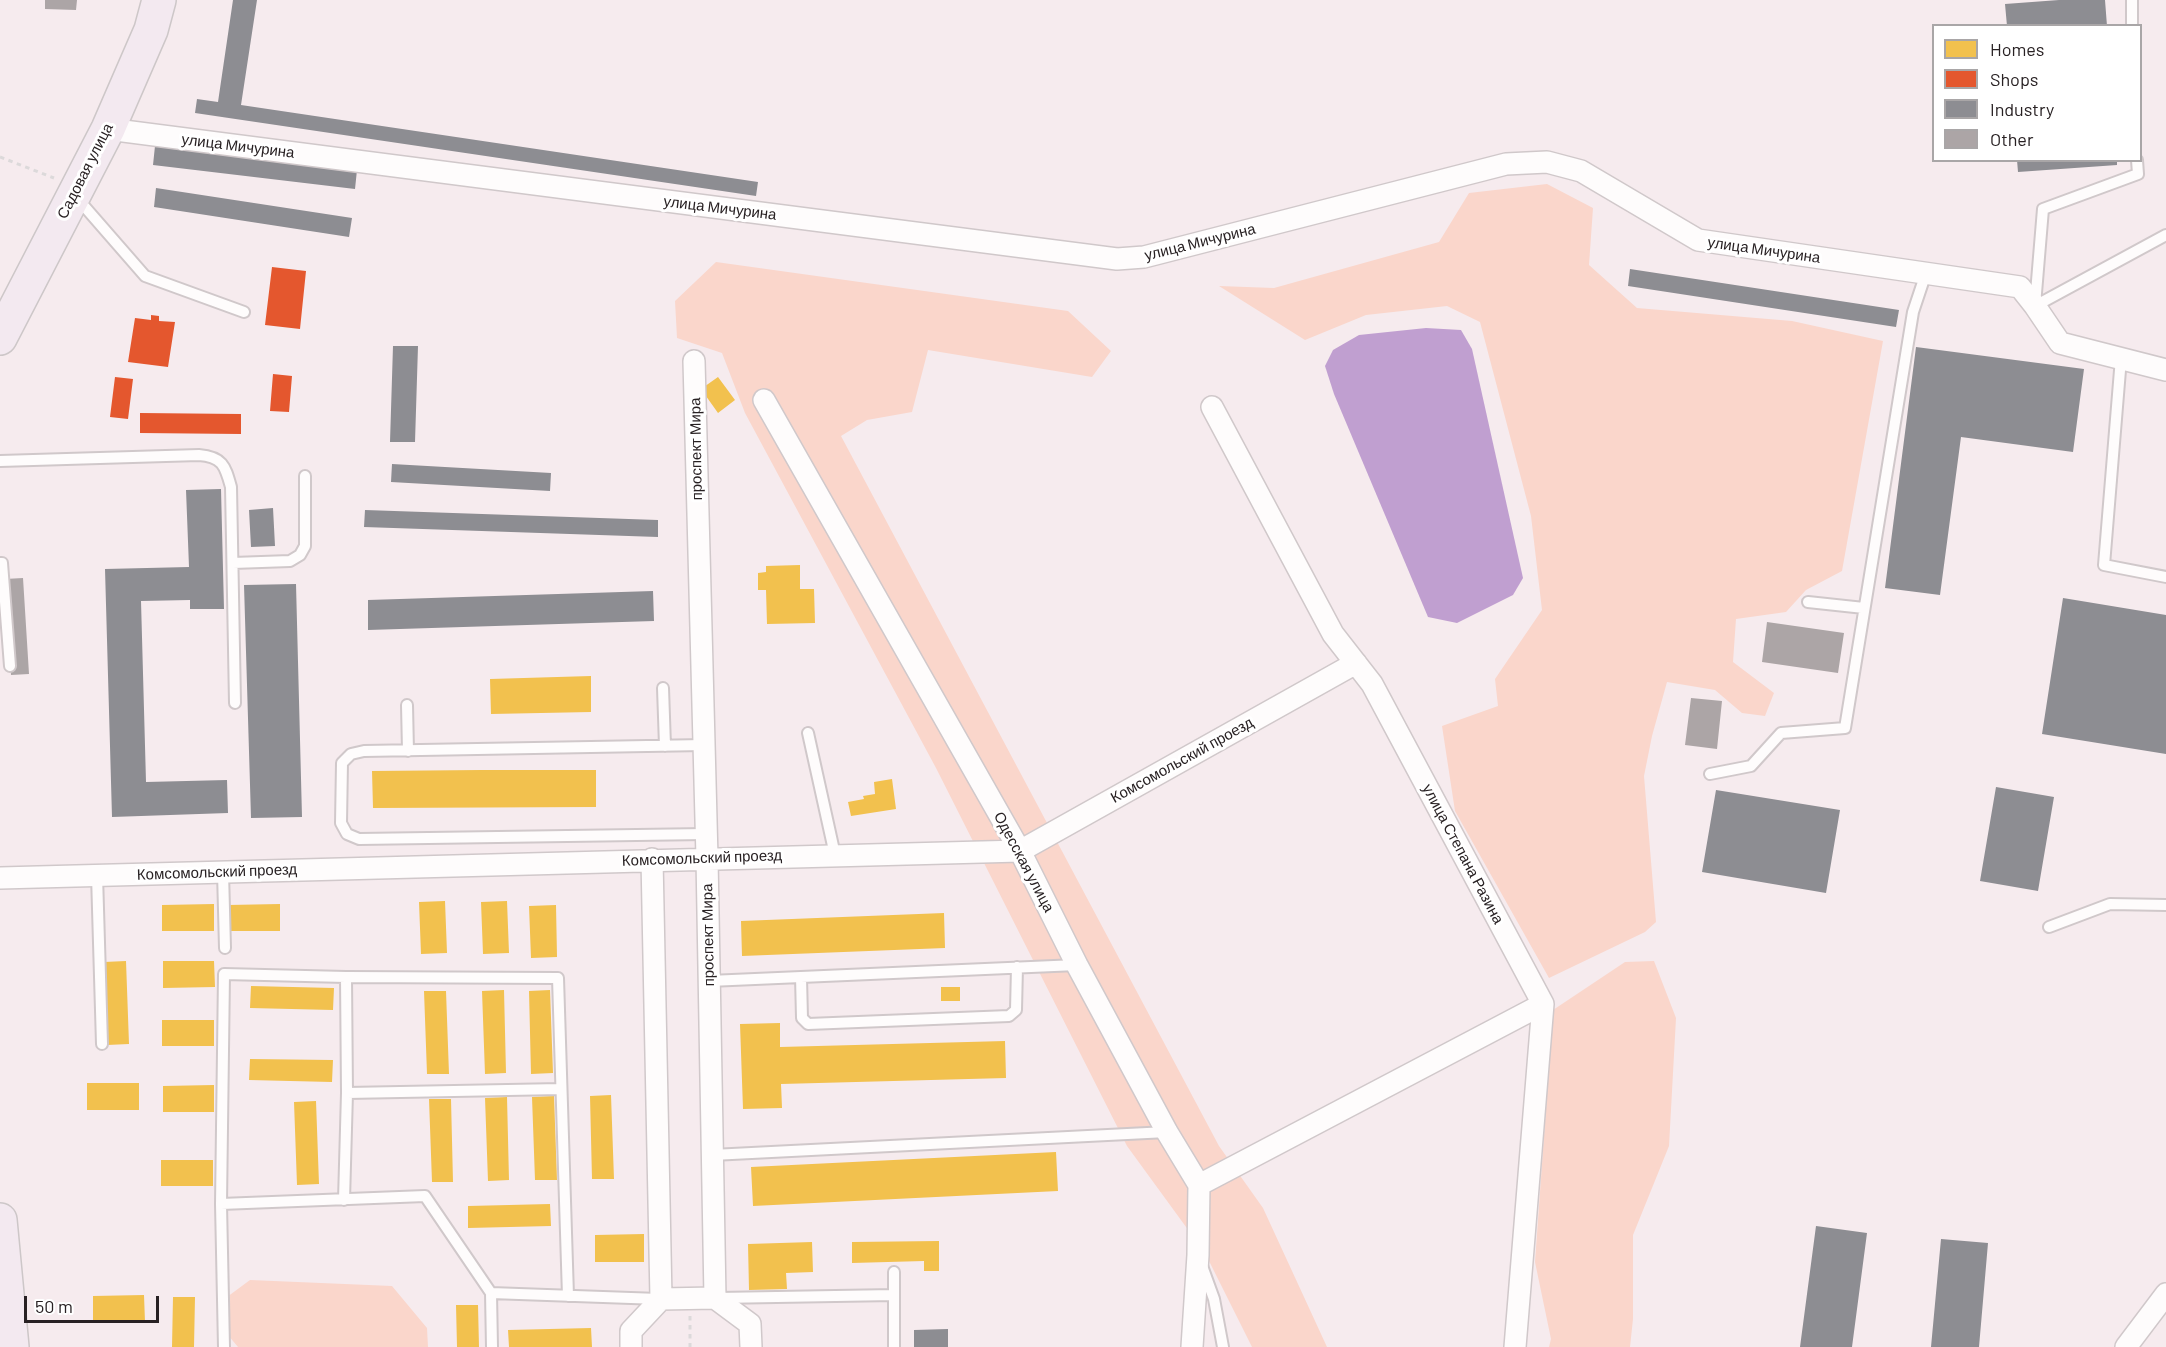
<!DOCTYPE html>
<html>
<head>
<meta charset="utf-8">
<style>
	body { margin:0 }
	#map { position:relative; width:2166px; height:1347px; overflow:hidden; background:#f6ebee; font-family:Barlow,sans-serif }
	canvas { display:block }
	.legend { position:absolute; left:1932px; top:24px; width:210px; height:138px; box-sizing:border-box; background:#fff; border:2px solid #a9a6a7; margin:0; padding:8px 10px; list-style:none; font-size:18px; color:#282123 }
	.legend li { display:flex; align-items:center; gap:12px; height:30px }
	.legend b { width:30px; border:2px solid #a9a6a7 }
	.scale { position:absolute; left:24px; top:1296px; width:135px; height:27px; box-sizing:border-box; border:3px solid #282123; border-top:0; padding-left:8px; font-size:18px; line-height:21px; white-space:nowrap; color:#282123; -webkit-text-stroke:4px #fff; paint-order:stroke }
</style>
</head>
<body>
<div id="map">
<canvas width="2166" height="1347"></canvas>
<ul class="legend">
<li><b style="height:16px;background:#f2c14e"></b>Homes</li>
<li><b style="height:16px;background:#e4572e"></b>Shops</li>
<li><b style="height:16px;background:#8d8d92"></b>Industry</li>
<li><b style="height:16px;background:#aca5a6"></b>Other</li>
</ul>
<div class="scale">50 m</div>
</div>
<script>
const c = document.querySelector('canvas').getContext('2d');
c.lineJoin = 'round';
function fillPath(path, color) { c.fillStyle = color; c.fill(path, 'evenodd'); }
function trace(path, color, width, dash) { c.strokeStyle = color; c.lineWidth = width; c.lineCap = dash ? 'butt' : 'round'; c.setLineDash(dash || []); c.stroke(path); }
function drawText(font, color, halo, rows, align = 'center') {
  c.font = font + ' Barlow,sans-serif'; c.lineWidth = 6; c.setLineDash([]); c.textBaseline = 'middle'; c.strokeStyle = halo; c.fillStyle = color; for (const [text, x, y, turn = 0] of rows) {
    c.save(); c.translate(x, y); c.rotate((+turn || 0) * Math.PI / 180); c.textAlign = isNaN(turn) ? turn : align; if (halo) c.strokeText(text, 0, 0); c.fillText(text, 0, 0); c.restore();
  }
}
const green = new Path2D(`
	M 1547,184 L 1593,208 L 1589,265 L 1637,308 L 1792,321 L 1883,341 L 1842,571 L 1806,590 L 1786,612 L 1736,619 L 1733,662 L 1774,693 L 1765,716 L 1742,713 L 1715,690 L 1667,682 L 1652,736 L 1644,776 L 1656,922 L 1645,932 L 1549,978 L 1455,811 L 1442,726 L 1498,706 L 1495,679 L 1542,610 L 1531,516 L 1480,322 L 1447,306 L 1366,315 L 1305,340 L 1219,286 L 1274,288 L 1439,242 L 1469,193 Z
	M 716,262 L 1068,311 L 1111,351 L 1092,377 L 928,350 L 912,412 L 867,420 L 841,436 L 1219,1146 L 1263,1208 L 1327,1347 L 1252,1347 L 1205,1253 L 1127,1146 L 936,768 L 745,413 L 722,353 L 677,338 L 675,301 Z
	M 1654,961 L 1676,1018 L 1669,1146 L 1633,1235 L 1633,1319 L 1630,1347 L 1549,1347 L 1551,1339 L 1535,1262 L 1553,1010 L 1625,962 Z
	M 250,1280 L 392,1286 L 427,1328 L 428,1347 L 238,1347 L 228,1335 L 223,1300 Z`);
const water = new Path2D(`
	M 1426,328 L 1461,330 L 1472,349 L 1523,578 L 1513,595 L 1457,623 L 1428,617 L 1334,394 L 1325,366 L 1333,350 L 1359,335 Z`);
const homes = new Path2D(`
	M 718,377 L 735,400 L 718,413 L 701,389 Z
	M 800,565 L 800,589 L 814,589 L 815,623 L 767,624 L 766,590 L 758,590 L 758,573 L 766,572 L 766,566 Z
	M 591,676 L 591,712 L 491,714 L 490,679 Z
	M 481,770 L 596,770 L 596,807 L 373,808 L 372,771 Z
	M 892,779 L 896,809 L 851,816 L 848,802 L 864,799 L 863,796 L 875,794 L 874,782 Z
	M 445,901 L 447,953 L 421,954 L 419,902 Z
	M 507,901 L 509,953 L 483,954 L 481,902 Z
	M 214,904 L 214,931 L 162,931 L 162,905 Z
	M 280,904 L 280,931 L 228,931 L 228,905 Z
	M 556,905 L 557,957 L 531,958 L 529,906 Z
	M 944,913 L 945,948 L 742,956 L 741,921 Z
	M 126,961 L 129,1044 L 107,1045 L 104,962 Z
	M 163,961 L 214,961 L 215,987 L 163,988 Z
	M 251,986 L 334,988 L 333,1010 L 250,1008 Z
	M 941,987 L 960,987 L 960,1001 L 941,1001 Z
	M 504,990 L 506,1073 L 485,1074 L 482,991 Z
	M 550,990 L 553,1073 L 531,1074 L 529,991 Z
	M 424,991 L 446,991 L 449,1074 L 427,1074 Z
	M 162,1020 L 214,1020 L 214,1046 L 162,1046 Z
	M 780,1023 L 780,1047 L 1005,1041 L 1006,1078 L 781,1084 L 782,1108 L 743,1109 L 740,1024 Z
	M 250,1059 L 333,1060 L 332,1082 L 249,1080 Z
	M 87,1083 L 139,1083 L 139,1110 L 87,1110 Z
	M 214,1085 L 214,1112 L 163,1112 L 163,1086 Z
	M 611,1095 L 614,1179 L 592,1179 L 590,1096 Z
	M 554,1096 L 557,1180 L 535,1180 L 532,1097 Z
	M 507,1097 L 509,1180 L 488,1181 L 485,1098 Z
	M 429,1099 L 451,1099 L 453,1182 L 432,1182 Z
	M 316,1101 L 319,1184 L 297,1185 L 294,1102 Z
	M 1056,1152 L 1058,1191 L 753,1206 L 751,1167 Z
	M 161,1160 L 213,1160 L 213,1186 L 161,1186 Z
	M 550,1204 L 551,1226 L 468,1228 L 468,1206 Z
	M 644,1234 L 644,1262 L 595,1262 L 595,1235 Z
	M 939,1241 L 939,1271 L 924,1271 L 924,1261 L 852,1263 L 852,1242 Z
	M 812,1242 L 813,1272 L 786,1273 L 787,1289 L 749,1290 L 748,1244 Z
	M 144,1295 L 145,1322 L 93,1322 L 93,1296 Z
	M 173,1297 L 195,1297 L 194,1347 L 172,1347 Z
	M 456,1305 L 478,1305 L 479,1347 L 457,1347 Z
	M 591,1328 L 592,1347 L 509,1347 L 508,1330 Z`);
const shops = new Path2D(`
	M 272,267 L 306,271 L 300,329 L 265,325 Z
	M 151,315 L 159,316 L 159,321 L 175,322 L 168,367 L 128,362 L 135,318 L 151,320 Z
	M 273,374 L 292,376 L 289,412 L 270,411 Z
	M 115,377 L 133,379 L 128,419 L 110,417 Z
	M 140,413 L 241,414 L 241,434 L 140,433 Z`);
const industry = new Path2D(`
	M 233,0 L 257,0 L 241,105 L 758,182 L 756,196 L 195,113 L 197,99 L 218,102 Z
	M 2059,0 L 2105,0 L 2107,26 L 2007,26 L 2005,4 Z
	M 155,146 L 357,170 L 355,189 L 153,165 Z
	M 2017,160 L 2117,160 L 2117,165 L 2018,172 Z
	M 156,188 L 352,218 L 349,237 L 154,207 Z
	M 1630,269 L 1899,310 L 1896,327 L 1628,286 Z
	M 393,346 L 418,346 L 415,442 L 390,442 Z
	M 1916,347 L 2084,369 L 2073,452 L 1961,437 L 1940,595 L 1885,588 Z
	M 392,464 L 551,473 L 550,491 L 391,482 Z
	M 221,489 L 224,609 L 190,609 L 190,600 L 141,601 L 146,782 L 227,780 L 228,813 L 112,817 L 105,569 L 189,567 L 186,490 Z
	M 273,508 L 275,546 L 251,547 L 249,510 Z
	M 365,510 L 658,520 L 658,537 L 364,527 Z
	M 296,584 L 302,817 L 251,818 L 244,585 Z
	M 653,591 L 654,621 L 368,630 L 368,600 Z
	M 2063,598 L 2166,615 L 2166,754 L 2042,734 Z
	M 1996,787 L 2054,797 L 2038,891 L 1980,881 Z
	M 1716,790 L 1840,810 L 1826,893 L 1702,872 Z
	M 1816,1226 L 1867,1233 L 1852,1347 L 1800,1347 Z
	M 1941,1239 L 1988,1243 L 1979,1347 L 1931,1347 Z
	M 948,1329 L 948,1347 L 914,1347 L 914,1330 Z`);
const building = new Path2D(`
	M 45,0 L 77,0 L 76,10 L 45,9 Z
	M 23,578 L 29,674 L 11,675 L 5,579 Z
	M 1767,622 L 1844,633 L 1838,673 L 1762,662 Z
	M 1691,698 L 1722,701 L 1717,749 L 1685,745 Z`);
const path = new Path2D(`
	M 0,157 L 54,178
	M 690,1316 L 690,1347`);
const lane = new Path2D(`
	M 2132,0 L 2132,26
	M 77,198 L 145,276 L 244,312
	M 2035,305 L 2043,209 L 2138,174 L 2137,160
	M 2035,306 L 2166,235
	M 2121,358 L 2104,565 L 2166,577
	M 0,461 L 199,455 C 223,457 225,466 231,487 L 235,703
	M 0,563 L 2,563 L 10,666
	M 233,563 L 290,561 L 300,555 L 305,546 L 305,476
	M 1808,602 L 1864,608
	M 663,688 L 665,746
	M 407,705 L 408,751
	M 808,733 L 835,855
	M 704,745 L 364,751 L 351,754 L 342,763 L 341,823 L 347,834 L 359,839 L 706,834
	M 1710,774 L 1751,766 L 1781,733 L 1845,728 L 1913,312 L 1926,273
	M 223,872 L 225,948
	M 97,875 L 102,1044
	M 2049,927 L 2110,904 L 2166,905
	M 801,977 L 802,1018 L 808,1024 L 1009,1016 L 1016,1010 L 1017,967
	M 709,981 L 1077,965
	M 347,1093 L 561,1089
	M 712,1155 L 1167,1132
	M 344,1200 L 347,1093 L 346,977
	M 221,1204 L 425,1196 L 491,1293 L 492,1347
	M 1202,1266 L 1214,1299 L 1223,1347
	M 491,1293 L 659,1299
	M 718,1298 L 894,1295
	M 224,1347 L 221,1204 L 224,974 L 346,977 L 558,978 L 568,1296
	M 894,1347 L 894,1272`);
const street = new Path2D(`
	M 108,129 L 1117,259 L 1144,257 L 1506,164 L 1547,162 L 1581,171 L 1698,240 L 2020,287 L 2035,306 L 2060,343 L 2166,370
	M 694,361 L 707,858 L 715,1298 L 750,1324 L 751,1347
	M 764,400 L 1020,851 L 1077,965 L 1167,1132 L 1199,1185 L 1198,1255 L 1192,1347
	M 1212,407 L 1333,634 L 1372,684 L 1543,1004 L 1515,1347
	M 0,878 L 1020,851 L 1356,663
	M 1199,1185 L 1543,1004
	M 661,1299 L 715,1298
	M 631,1347 L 631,1331 L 661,1299 L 652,859
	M 2126,1347 L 2166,1294`);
const primary = new Path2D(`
	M 0,338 L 108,129 L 151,30 L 159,0
	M 0,1220 L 12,1347`);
const streetNames = [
	["улица Мичурина",238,146,7],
	["Садовая улица",85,171,-63],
	["улица Мичурина",720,208,7],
	["улица Мичурина",1200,242,-14],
	["улица Мичурина",1764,250,8],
	["проспект Мира",696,449,-91],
	["Комсомольский проезд",1182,760,-29],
	["улица Степана Разина",1463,854,62],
	["Комсомольский проезд",702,858,-2],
	["Одесская улица",1024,862,62],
	["Комсомольский проезд",217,872,-2],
	["проспект Мира",708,935,-91]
];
fillPath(green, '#fad6cb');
fillPath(water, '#c09fd0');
fillPath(homes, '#f2c14e');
fillPath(shops, '#e4572e');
fillPath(industry, '#8d8d92');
fillPath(building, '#aca5a6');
trace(lane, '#d0c8ca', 14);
trace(street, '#d0c8ca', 24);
trace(primary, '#cdc7c8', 36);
trace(path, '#dcd9da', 3, [4.5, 4.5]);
trace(lane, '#fefcfc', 10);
trace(street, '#fefcfc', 21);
trace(primary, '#f3e9f0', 33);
drawText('15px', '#282123', '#fff', streetNames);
</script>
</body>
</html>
